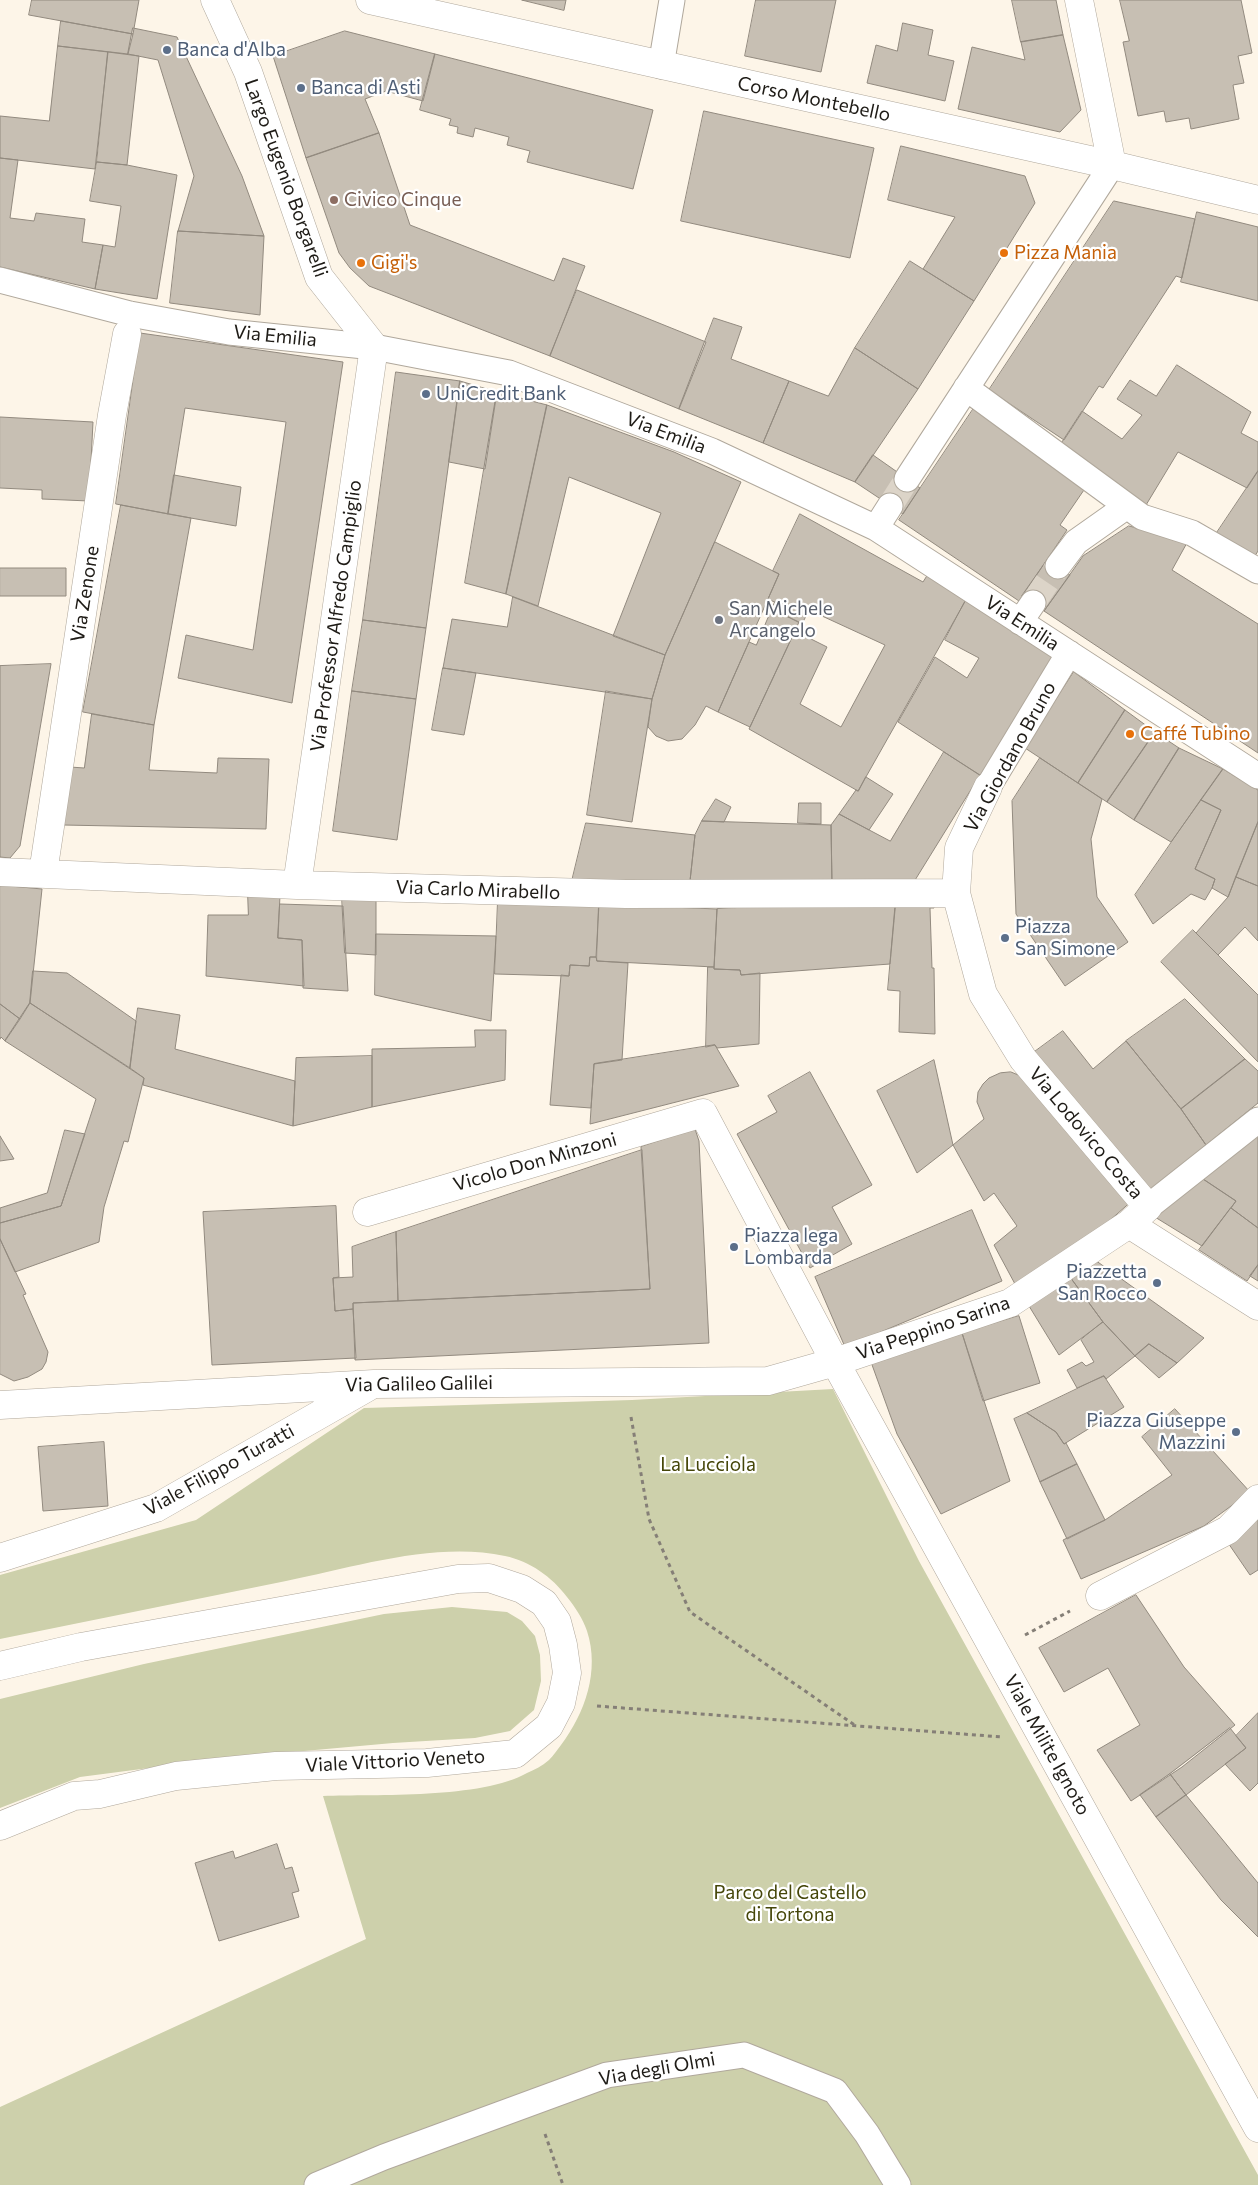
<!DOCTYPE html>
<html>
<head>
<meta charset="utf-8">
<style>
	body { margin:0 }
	canvas { display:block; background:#fdf5e8 }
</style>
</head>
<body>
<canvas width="1258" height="2185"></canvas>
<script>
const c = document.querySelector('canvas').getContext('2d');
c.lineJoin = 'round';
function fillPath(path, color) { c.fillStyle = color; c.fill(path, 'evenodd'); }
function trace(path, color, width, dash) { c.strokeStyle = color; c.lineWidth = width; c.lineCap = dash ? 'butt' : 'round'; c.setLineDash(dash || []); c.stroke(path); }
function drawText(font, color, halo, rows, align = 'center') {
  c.font = font + ' Commissioner,sans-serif'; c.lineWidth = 4.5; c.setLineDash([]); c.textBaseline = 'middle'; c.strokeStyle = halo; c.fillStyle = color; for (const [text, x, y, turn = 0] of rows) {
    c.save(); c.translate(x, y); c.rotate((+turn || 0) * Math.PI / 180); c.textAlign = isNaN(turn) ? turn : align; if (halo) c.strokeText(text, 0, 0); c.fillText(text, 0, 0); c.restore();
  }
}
const green = new Path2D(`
	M 833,1389 L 919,1561 L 1258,2175 L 1258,2185 L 0,2185 L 0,2107 L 366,1939 L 323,1796 C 376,1794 482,1799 527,1773 C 534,1770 542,1766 549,1760 C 553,1756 557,1750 561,1745 C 585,1713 600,1671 587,1631 C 583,1619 575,1607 567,1597 C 552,1577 530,1561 505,1556 C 436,1541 355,1567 286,1581 C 191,1600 95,1620 0,1639 L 0,1575 L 196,1520 L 364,1408 L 632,1400 Z
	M 452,1607 L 507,1612 L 522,1621 L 535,1636 L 540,1655 L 541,1681 L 534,1710 L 510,1731 L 475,1738 L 393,1743 L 226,1758 L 80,1777 L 0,1808 L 0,1699 L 144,1664 L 384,1614 Z`);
const building = new Path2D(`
	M 32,0 L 139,0 L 133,34 L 29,15 Z
	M 522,0 L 566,0 L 564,10 Z
	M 756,0 L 836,0 L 821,72 L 745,56 Z
	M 1012,0 L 1056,0 L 1063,35 L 1021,42 Z
	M 1120,0 L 1241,0 L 1252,53 L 1238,56 L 1244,83 L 1233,85 L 1239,119 L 1191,129 L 1189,118 L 1166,122 L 1164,111 L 1138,116 L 1123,42 L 1129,41 Z
	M 61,21 L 133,34 L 128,54 L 58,46 Z
	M 903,23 L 933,30 L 928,55 L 954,61 L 945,101 L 867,83 L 876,45 L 897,51 Z
	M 133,28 L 177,37 L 242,176 L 264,236 L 178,231 L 194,176 L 158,60 L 128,54 Z
	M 345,31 L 435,54 L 423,101 L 386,91 L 365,99 L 379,133 L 306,158 L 273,56 Z
	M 1063,35 L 1081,110 L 1060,132 L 958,109 L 972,47 L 1025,60 L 1021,42 Z
	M 58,46 L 108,52 L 95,169 L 0,158 L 0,116 L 49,121 Z
	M 108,52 L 139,56 L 127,165 L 97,162 Z
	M 435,54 L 653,110 L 633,189 L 527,162 L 530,151 L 507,145 L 509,137 L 475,128 L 473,137 L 457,133 L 458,127 L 449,125 L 451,119 L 420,110 Z
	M 704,111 L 874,148 L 850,258 L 681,221 Z
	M 379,133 L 410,225 L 554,281 L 563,258 L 585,266 L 550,356 L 369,286 L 350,268 L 339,253 L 306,158 Z
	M 901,146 L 1025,176 L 1035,203 L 974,301 L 923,269 L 955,217 L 888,200 Z
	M 0,158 L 18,160 L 10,218 L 34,221 L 36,213 L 85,219 L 82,242 L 103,245 L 95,289 L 0,267 Z
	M 97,162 L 127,165 L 177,175 L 157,299 L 95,289 L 103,245 L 115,247 L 121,206 L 90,201 Z
	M 1114,201 L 1195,219 L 1182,278 L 1176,276 L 1103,388 L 1099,386 L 1064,440 L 989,390 Z
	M 1197,212 L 1258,227 L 1258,301 L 1181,282 Z
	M 178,231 L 264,236 L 260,315 L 170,303 Z
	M 910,261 L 974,301 L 918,389 L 855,348 Z
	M 577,290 L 706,342 L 679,409 L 550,356 Z
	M 714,318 L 742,327 L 731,359 L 789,381 L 763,443 L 679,409 Z
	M 140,333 L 343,362 L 292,703 L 178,678 L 186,635 L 253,650 L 286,422 L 185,408 L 168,514 L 116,504 Z
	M 855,348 L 918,389 L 855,482 L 763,443 L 789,381 L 828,396 Z
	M 1177,365 L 1251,412 L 1241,433 L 1258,442 L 1258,471 L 1247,488 L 1178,452 L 1143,510 L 1058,448 L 1082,411 L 1122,439 L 1142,415 L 1117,399 L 1130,380 L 1156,396 Z
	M 396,372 L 460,381 L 426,628 L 363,620 Z
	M 460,381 L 497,392 L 485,469 L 449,462 Z
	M 497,392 L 547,405 L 506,594 L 465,583 Z
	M 547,405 L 674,452 L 741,482 L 665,655 L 613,636 L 661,513 L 569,477 L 538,606 L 506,594 Z
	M 976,405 L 1086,487 L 1060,525 L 1067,530 L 1019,601 L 899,520 Z
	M 0,417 L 93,422 L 89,501 L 42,499 L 42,490 L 0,488 Z
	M 873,455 L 920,488 L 903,514 L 855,482 Z
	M 1258,471 L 1258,551 L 1253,559 L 1216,534 Z
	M 174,475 L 241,487 L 236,526 L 168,514 Z
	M 121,505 L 191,518 L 154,725 L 83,712 Z
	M 800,514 L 923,582 L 928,574 L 967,598 L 858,791 L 749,729 L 795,631 L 827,647 L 800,704 L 841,727 L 885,645 L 809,610 L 802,624 L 780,613 L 783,606 L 768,599 L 779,574 L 773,571 Z
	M 1129,526 L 1188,541 L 1172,570 L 1258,624 L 1258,753 L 1044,611 L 1083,556 Z
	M 715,542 L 779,574 L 718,712 L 706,706 L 695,725 L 682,739 L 668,741 L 656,736 L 648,727 L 652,699 L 665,655 Z
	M 1048,559 L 1070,575 L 1044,611 L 1022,596 Z
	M 0,568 L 66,568 L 66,596 L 0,596 Z
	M 513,597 L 665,655 L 652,699 L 443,668 L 452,619 L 507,627 Z
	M 967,598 L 1054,657 L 981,776 L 898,722 L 935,657 L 967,678 L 979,658 L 945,640 Z
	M 775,602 L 783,606 L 780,613 L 799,622 L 750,727 L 718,712 L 749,642 L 756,645 Z
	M 363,620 L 426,628 L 416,699 L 352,691 Z
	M 51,664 L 20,846 L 10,858 L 0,857 L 0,666 Z
	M 443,668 L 476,673 L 464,735 L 432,730 Z
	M 1074,672 L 1125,710 L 1078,783 L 1025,748 Z
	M 352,691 L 416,699 L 397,840 L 333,831 Z
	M 606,691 L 652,699 L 632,822 L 587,815 Z
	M 1125,710 L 1155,732 L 1107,802 L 1078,783 Z
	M 92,714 L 154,725 L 149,770 L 217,773 L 218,758 L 269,759 L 266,829 L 63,825 L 70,767 L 84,768 Z
	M 1155,732 L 1179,748 L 1134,820 L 1107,802 Z
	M 1179,748 L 1223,769 L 1171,842 L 1134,820 Z
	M 944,752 L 980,775 L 912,885 L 832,885 L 831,825 L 839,814 L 890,841 Z
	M 1040,758 L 1102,799 L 1091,839 L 1097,897 L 1128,942 L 1065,986 L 1016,914 L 1012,801 Z
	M 1223,769 L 1258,790 L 1258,822 L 1228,897 L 1212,888 L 1215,879 L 1195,869 L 1221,810 L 1201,800 Z
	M 866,777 L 893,794 L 869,830 L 839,814 L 856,790 L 858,791 Z
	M 716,799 L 731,807 L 724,822 L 702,821 Z
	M 1201,800 L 1221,810 L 1195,869 L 1215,879 L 1212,888 L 1205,900 L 1191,894 L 1153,924 L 1135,895 Z
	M 799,803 L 821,803 L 821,824 L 798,823 Z
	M 702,821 L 831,825 L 832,885 L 690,881 L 695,835 Z
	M 1258,822 L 1258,886 L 1236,877 Z
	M 586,823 L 695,835 L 690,881 L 572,881 Z
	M 1236,877 L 1258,886 L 1258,941 L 1245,927 L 1218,955 L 1196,933 L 1228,897 Z
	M 0,885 L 42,889 L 30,1003 L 20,1019 L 0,1004 Z
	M 248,894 L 280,895 L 278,938 L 302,940 L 304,986 L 206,976 L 208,915 L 248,915 Z
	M 342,897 L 376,898 L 376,955 L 345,953 Z
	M 896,899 L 890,964 L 741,975 L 740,970 L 714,969 L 717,909 Z
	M 896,899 L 934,899 L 934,908 L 930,908 L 932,968 L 934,968 L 935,1034 L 899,1032 L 900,991 L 888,990 Z
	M 498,900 L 599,904 L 596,957 L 590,957 L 589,966 L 570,965 L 569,976 L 495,974 Z
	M 280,904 L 343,906 L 348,991 L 303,988 L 302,940 L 278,938 Z
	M 599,904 L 717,909 L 714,967 L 597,961 Z
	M 1193,930 L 1258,995 L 1258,1062 L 1161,962 Z
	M 376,934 L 496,936 L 491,1021 L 375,995 Z
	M 590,957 L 596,957 L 597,961 L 628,963 L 622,1060 L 594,1064 L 591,1108 L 550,1105 L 561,975 L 569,976 L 570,965 L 589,966 Z
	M 708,967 L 714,967 L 714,969 L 740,970 L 741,975 L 760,973 L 759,1044 L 717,1048 L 715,1045 L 706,1047 Z
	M 33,971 L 67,973 L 136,1021 L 130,1068 L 30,1003 Z
	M 1185,999 L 1245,1059 L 1181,1109 L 1126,1041 Z
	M 30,1003 L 144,1078 L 128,1142 L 124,1141 L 104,1207 L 99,1242 L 15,1272 L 0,1239 L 0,1223 L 61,1206 L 96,1099 L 5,1041 Z
	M 0,1004 L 20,1019 L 5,1041 L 1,1037 L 0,1039 Z
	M 138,1008 L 180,1015 L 175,1049 L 295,1081 L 293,1126 L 143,1085 L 144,1078 L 130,1068 Z
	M 475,1030 L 506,1030 L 505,1080 L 372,1107 L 372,1049 L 475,1047 Z
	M 1063,1031 L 1093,1069 L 1126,1041 L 1181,1109 L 1206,1145 L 1147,1194 L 1029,1056 Z
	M 715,1045 L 739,1086 L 590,1124 L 594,1064 Z
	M 372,1056 L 372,1107 L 293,1126 L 296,1058 Z
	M 1245,1059 L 1258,1071 L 1258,1103 L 1206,1145 L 1181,1109 Z
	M 934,1060 L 953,1145 L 917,1173 L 877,1091 Z
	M 810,1072 L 872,1185 L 832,1207 L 852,1244 L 810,1268 L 737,1134 L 777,1112 L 768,1096 Z
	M 1011,1072 L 1023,1077 L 1134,1199 L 1082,1245 L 1015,1284 L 994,1245 L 1017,1226 L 994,1193 L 984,1201 L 953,1145 L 984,1119 L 977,1102 L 978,1092 L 983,1084 L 989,1078 L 1000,1073 Z
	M 1258,1127 L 1258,1228 L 1231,1208 L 1236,1201 L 1197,1175 Z
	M 695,1129 L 699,1141 L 709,1343 L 355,1360 L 353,1303 L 650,1289 L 641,1147 Z
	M 65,1130 L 85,1134 L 61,1206 L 0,1223 L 0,1208 L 47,1193 Z
	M 0,1136 L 14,1159 L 0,1161 Z
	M 642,1150 L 650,1289 L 398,1301 L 396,1232 Z
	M 1197,1175 L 1236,1201 L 1202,1246 L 1150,1214 Z
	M 336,1206 L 339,1277 L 333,1278 L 335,1311 L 353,1309 L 356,1358 L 212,1365 L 203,1212 Z
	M 1231,1208 L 1258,1228 L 1258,1265 L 1247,1281 L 1199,1250 Z
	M 972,1210 L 1002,1281 L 845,1347 L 815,1277 Z
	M 396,1232 L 398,1301 L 353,1303 L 353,1309 L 335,1311 L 333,1278 L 353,1277 L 352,1247 Z
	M 0,1239 L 26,1294 L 23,1295 L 48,1352 L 46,1362 L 42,1369 L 28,1377 L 14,1381 L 0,1374 Z
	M 1095,1260 L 1204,1338 L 1177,1363 L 1149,1344 L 1135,1356 L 1103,1322 L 1070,1277 Z
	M 1258,1265 L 1258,1281 L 1250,1276 Z
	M 1070,1277 L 1103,1322 L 1059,1355 L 1029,1306 Z
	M 1019,1316 L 1040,1383 L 983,1401 L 962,1333 Z
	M 1103,1322 L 1135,1356 L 1106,1379 L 1104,1376 L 1077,1388 L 1067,1370 L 1082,1362 L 1086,1366 L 1094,1362 L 1081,1340 Z
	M 962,1333 L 1010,1481 L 941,1514 L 897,1434 L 871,1362 Z
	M 1149,1344 L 1177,1363 L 1159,1378 L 1135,1356 Z
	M 1104,1376 L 1124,1407 L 1064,1444 L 1056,1432 L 1027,1413 Z
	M 1175,1409 L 1250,1492 L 1204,1526 L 1081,1579 L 1063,1540 L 1105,1520 L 1172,1475 L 1142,1437 Z
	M 1027,1413 L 1056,1432 L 1064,1444 L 1066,1443 L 1077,1464 L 1040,1482 L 1014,1419 Z
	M 104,1442 L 108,1506 L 43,1511 L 38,1447 Z
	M 1077,1464 L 1105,1520 L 1067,1539 L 1040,1482 Z
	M 1258,1513 L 1258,1570 L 1250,1575 L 1224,1537 Z
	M 1136,1595 L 1184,1667 L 1235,1725 L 1182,1767 L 1131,1801 L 1097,1750 L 1140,1725 L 1108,1668 L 1064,1692 L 1039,1648 Z
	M 1258,1713 L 1258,1783 L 1250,1791 L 1225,1764 L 1246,1748 L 1236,1736 Z
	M 1230,1728 L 1246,1748 L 1186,1795 L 1170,1774 Z
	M 1170,1774 L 1186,1795 L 1156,1817 L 1140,1795 Z
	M 1186,1795 L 1258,1883 L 1258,1937 L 1221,1900 L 1156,1817 Z
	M 277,1844 L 285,1869 L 292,1867 L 299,1891 L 292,1893 L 299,1917 L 219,1941 L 195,1863 L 233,1851 L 235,1858 Z`);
const pedestrianTunnel = new Path2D(`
	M 890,506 L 907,479
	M 1033,603 L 1058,566`);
const path = new Path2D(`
	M 631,1417 L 649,1519 L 690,1612 L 856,1726
	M 1025,1635 L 1070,1611
	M 597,1706 L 1002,1737
	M 545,2134 L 563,2185`);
const pedestrian = new Path2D(`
	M 661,66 L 672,0
	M 0,280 L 130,314 L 229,332 L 374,347 L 509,373 L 712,451 L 876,528 L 1258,776
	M 966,388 L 1142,517 L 1192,533 L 1258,571
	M 907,479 L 1112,165
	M 876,528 L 890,506
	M 1058,566 L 1076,542 L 1127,506
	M 1020,622 L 1033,603
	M 988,787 L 1069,653
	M 1148,1207 L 1258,1120
	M 317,2185 L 384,2157 L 607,2075 L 744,2055 L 835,2091 L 867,2134 L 898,2185`);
const minor = new Path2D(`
	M 215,0 L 248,72 L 319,277 L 374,347 L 297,885
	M 370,0 L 1112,165 L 1258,200
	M 1079,0 L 1112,165
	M 0,872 L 297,885 L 626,894 L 956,893
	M 43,873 L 112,415 L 127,334
	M 367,1212 L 703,1113 L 835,1362 L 1258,2128
	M 1129,1224 L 1258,1306
	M 0,1405 L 374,1384 L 768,1381 L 835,1362 L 1010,1303 L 1129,1224 L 1148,1207 L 1023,1059 L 983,994 L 956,893 L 959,848 L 988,787
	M 0,1558 L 156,1508 L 368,1387
	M 1100,1596 L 1228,1530 L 1258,1499`);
const tertiary = new Path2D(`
	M 0,1666 L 81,1647 L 458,1579 L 489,1578 L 522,1589 L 544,1603 L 557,1622 L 563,1645 L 567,1673 L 561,1703 L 549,1726 L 515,1754 L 427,1763 L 276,1766 L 176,1776 L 100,1794 L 74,1796 L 0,1826`);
const markers = [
	[167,50,5,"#5c6f8a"],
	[301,88,5,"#5c6f8a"],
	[334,200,5,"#8d6e63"],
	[1004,253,5,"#e8710a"],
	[361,263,5,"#e8710a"],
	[426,394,5,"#5c6f8a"],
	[719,620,5,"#6b7280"],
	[1130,734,5,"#e8710a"],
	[1005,938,5,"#5c6f8a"],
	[734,1247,5,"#5c6f8a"],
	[1157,1283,5,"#5c6f8a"],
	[1236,1432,5,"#5c6f8a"]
];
const serviceNames = [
	["Banca d'Alba",177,50],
	["Banca di Asti",311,88],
	["UniCredit Bank",436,394],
	["Piazza",1015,927],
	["San Simone",1015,949],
	["Piazza lega",744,1236],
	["Lombarda",744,1258],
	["Piazzetta",1147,1272,"right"],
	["San Rocco",1147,1294,"right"],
	["Piazza Giuseppe",1226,1421,"right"],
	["Mazzini",1226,1443,"right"]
];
const streetNames = [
	["Corso Montebello",814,99,12],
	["Largo Eugenio Borgarelli",286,178,70],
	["Via Emilia",275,336,6],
	["Via Emilia",666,433,21],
	["Via Zenone",85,594,-81],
	["Via Professor Alfredo Campiglio",336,616,-82],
	["Via Emilia",1022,623,33],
	["Via Giordano Bruno",1010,757,-61],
	["Via Carlo Mirabello",478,890,2],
	["Via Lodovico Costa",1086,1133,50],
	["Vicolo Don Minzoni",535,1162,-16],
	["Via Peppino Sarina",933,1328,-19],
	["Via Galileo Galilei",419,1384,-1],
	["Viale Filippo Turatti",219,1470,-29],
	["Viale Milite Ignoto",1047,1745,61],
	["Viale Vittorio Veneto",395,1761,-3],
	["Via degli Olmi",657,2069,-10]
];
const educationNames = [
	["Civico Cinque",344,200]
];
const foodNames = [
	["Pizza Mania",1014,253],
	["Gigi's",371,263],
	["Caffé Tubino",1140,734]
];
const worshipNames = [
	["San Michele",729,609],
	["Arcangelo",729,631]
];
const parkNames = [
	["La Lucciola",708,1465],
	["Parco del Castello",790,1893],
	["di Tortona",790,1915]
];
fillPath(green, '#cdd0ab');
fillPath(building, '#c7bfb3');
trace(building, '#928a7f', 1);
trace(pedestrianTunnel, '#dcd4c8', 25, [25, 12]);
trace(pedestrian, '#b0a89c', 27);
trace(minor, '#b0a89c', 29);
trace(tertiary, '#b0a89c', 29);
trace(path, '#857f77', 3, [4, 4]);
trace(pedestrian, '#fff', 25);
trace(minor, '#fff', 28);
trace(tertiary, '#fff', 28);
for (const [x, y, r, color] of markers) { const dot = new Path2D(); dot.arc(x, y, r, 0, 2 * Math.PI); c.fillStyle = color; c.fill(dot); trace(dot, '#fff', 2); }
drawText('19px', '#4e5e75', '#fff', serviceNames, 'left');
drawText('19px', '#1e1b16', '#fff', streetNames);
drawText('19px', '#785e54', '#fff', educationNames, 'left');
drawText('19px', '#c56008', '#fff', foodNames, 'left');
drawText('19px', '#5b616d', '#fff', worshipNames, 'left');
drawText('19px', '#454609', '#fff', parkNames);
</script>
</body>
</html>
